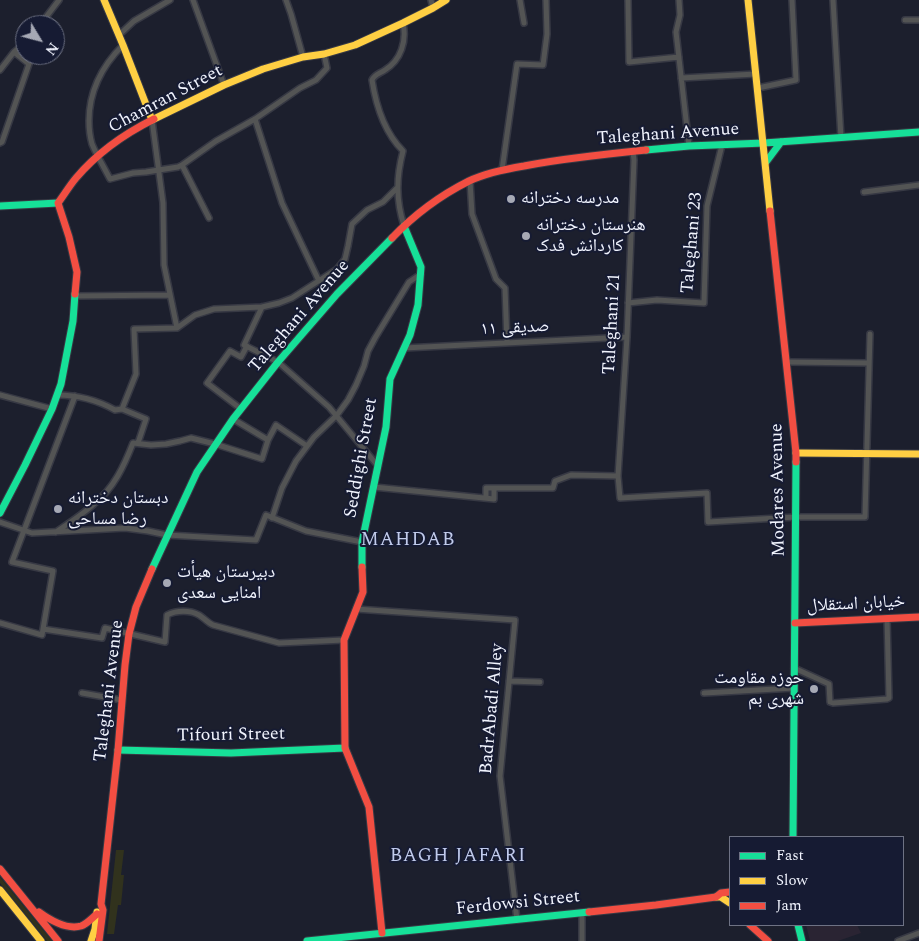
<!DOCTYPE html>
<html>
<head>
<meta charset="utf-8">
<style>
	body { margin:0 }
	#map { position:relative; width:919px; height:941px; overflow:hidden; background:#1c1f2d; font-family:Spectral,serif }
	canvas { display:block }
	.legend { position:absolute; left:729px; top:836px; width:175px; height:90px; box-sizing:border-box; background:#161b33; border:1px solid #6e7284; margin:0; padding:6px 9px; list-style:none; font-size:15px; color:#f1f4fe }
	.legend li { display:flex; align-items:center; gap:10px; height:25px }
	.legend b { width:25px; border:1px solid #6e7284 }
	.north { position:absolute; left:15px; top:15px; width:50px; height:50px; box-sizing:border-box; background:#161b33; border:1px solid #6e7284; border-radius:50%; rotate:127deg; font-size:14px; font-weight:700; line-height:20px; text-align:center; color:#f1f4fe }
	.north::after { content:''; display:block; margin:auto; width:18px; height:22px; background:#a6a9b5; clip-path:polygon(50% 0,100% 100%,50% 72%,0 100%) }
</style>
</head>
<body>
<div id="map">
<canvas width="919" height="941"></canvas>
<ul class="legend">
<li><b style="height:6px;background:#16e098"></b>Fast</li>
<li><b style="height:6px;background:#ffcf43"></b>Slow</li>
<li><b style="height:6px;background:#f24e42"></b>Jam</li>
</ul>
<div class="north">N</div>
</div>
<script>
const c = document.querySelector('canvas').getContext('2d');
c.lineJoin = 'round';
function fillPath(path, color) { c.fillStyle = color; c.fill(path, 'evenodd'); }
function trace(path, color, width, dash) { c.strokeStyle = color; c.lineWidth = width; c.lineCap = dash ? 'butt' : 'round'; c.setLineDash(dash || []); c.stroke(path); }
function drawText(font, color, halo, rows, align = 'center') {
  c.font = font + ' Spectral,"Noto Naskh Arabic",serif'; c.lineWidth = 4; c.setLineDash([]); c.textBaseline = 'middle'; c.strokeStyle = halo; c.fillStyle = color; for (const [text, x, y, turn = 0] of rows) {
    c.save(); c.translate(x, y); c.rotate((+turn || 0) * Math.PI / 180); c.textAlign = isNaN(turn) ? turn : align; if (halo) c.strokeText(text, 0, 0); c.fillText(text, 0, 0); c.restore();
  }
}
const commercial = new Path2D(`
	M 806,925 L 857,925 L 861,933 L 838,941 L 810,941 Z`);
const green = new Path2D(`
	M 116,850 L 124,850 L 121,875 L 124,875 L 121,905 L 118,905 L 114,934 L 107,934 Z
	M 0,877 L 52,941 L 47,941 L 0,883 Z`);
const street = new Path2D(`
	M 193,0 L 224,85
	M 286,0 L 291,14 L 303,57
	M 431,0 L 433,8
	M 520,0 L 524,23
	M 628,0 L 629,62 L 679,57
	M 679,0 L 680,15 L 676,32 L 689,146
	M 833,0 L 841,138
	M 905,20 L 919,20
	M 403,23 C 407,41 401,60 385,70 C 379,74 375,74 372,80 C 376,106 384,132 403,151 C 396,178 396,200 404,226
	M 40,25 L 59,0
	M 119,35 L 134,21 L 170,0
	M 123,45 C 102,66 89,90 89,121 C 89,128 90,137 92,144 C 97,156 104,167 110,179 L 133,173 L 146,172 L 178,167 L 182,165 L 216,141 L 255,119 L 300,88 L 316,80 L 327,68 L 324,54
	M 0,70 L 14,52 L 25,43
	M 681,78 L 756,74
	M 758,88 L 796,80 L 792,0
	M 255,119 L 282,203 L 319,281
	M 152,120 L 163,203 L 164,265 L 177,328
	M 0,143 L 2,142 L 29,64 L 14,52
	M 633,152 L 634,160 L 627,337 L 618,476 L 620,498 L 707,493 L 708,522 L 796,517 L 865,517 L 870,334
	M 182,165 L 209,218
	M 502,170 L 517,64 L 543,65 L 547,34 L 546,0
	M 470,181 L 472,214 L 496,279 L 505,288 L 507,343
	M 864,192 L 919,185
	M 75,296 L 170,295
	M 628,303 L 657,300 L 704,303 L 707,206 L 722,145
	M 262,307 L 244,345 L 278,362 L 329,407 L 378,466
	M 404,348 L 627,337
	M 787,362 L 869,363
	M 0,395 L 52,409
	M 57,395 C 78,395 97,400 115,410 L 122,409
	M 122,409 L 136,374 L 134,329 L 177,328 L 195,315 L 214,309 L 262,307 L 279,303 L 292,298 L 337,269 L 345,259 L 348,246 L 352,224 L 367,210 L 383,202 L 397,188
	M 122,409 L 146,419 L 138,443
	M 241,409 L 207,383 L 230,351 L 241,357 L 247,346
	M 233,419 L 268,440
	M 374,487 L 494,499 L 494,488
	M 486,498 L 486,488 L 553,488 L 555,481 L 571,475 L 618,476
	M 272,518 L 282,488 L 296,461 L 314,437 L 337,415 L 348,400 L 356,385 L 364,366 L 368,351 L 375,338 L 409,282 L 421,274
	M 0,522 L 32,533 L 125,528 L 148,531 L 167,535 L 256,540 L 266,515 L 306,531 L 362,542
	M 56,532 C 69,523 83,514 94,504 C 114,488 124,466 133,443 L 151,445 L 166,444 L 180,441 L 191,438 L 215,444 L 262,459 L 268,440 L 276,425 L 307,446
	M 356,609 L 515,620 L 500,776 L 517,920
	M 0,623 L 42,635 L 53,571 L 12,562 L 75,396
	M 43,629 L 102,638 L 105,628 L 165,642 L 167,615 C 177,610 190,610 199,615 C 204,618 208,623 213,625 L 279,643 L 344,640
	M 794,668 L 829,684 L 830,702 L 833,703 L 887,699 L 889,698 L 887,618
	M 509,681 L 540,682
	M 82,693 L 122,700
	M 704,693 L 794,688
	M 582,941 L 582,913
	M 898,941 L 919,933`);
const fast = new Path2D(`
	M 646,150 L 689,146 L 764,143 L 919,132
	M 766,162 L 781,142
	M 0,206 L 58,203
	M 0,513 L 25,465 L 52,409 L 61,384 L 73,321 L 75,294
	M 362,567 L 362,542 L 386,427 L 390,379 L 410,335 L 418,305 L 421,267 L 404,226
	M 152,569 L 197,472 L 233,419 L 278,362 L 337,294 L 392,238
	M 118,750 L 231,753 L 345,748
	M 793,837 L 796,462
	M 798,925 L 802,941
	M 307,941 L 589,912`);
const slow = new Path2D(`
	M 104,0 L 123,45 L 152,120
	M 748,0 L 770,211
	M 154,119 L 224,85 L 263,69 L 303,57 L 324,54 L 355,45 L 403,23 L 433,8 L 446,0
	M 796,453 L 919,454
	M 0,890 L 41,941
	M 716,897 L 721,897 L 730,903
	M 91,941 L 95,929 L 97,912`);
const jam = new Path2D(`
	M 770,211 L 796,453 L 796,462
	M 392,238 C 414,215 441,195 469,181 C 486,173 506,169 524,166 C 565,158 605,154 646,150
	M 75,294 L 77,272 L 69,237 L 58,203 C 64,195 70,185 76,178 C 98,152 124,134 154,119
	M 362,567 L 363,592 L 344,640 L 345,748 L 369,807 L 382,933
	M 795,623 L 919,617
	M 0,869 L 58,941
	M 39,912 C 50,920 67,930 81,926 C 87,924 92,918 97,914
	M 589,912 L 656,905 L 716,897 L 721,893 L 730,892
	M 750,925 L 768,941
	M 99,941 L 103,910 L 101,904 L 118,750 L 125,665 L 129,634 L 136,607 L 152,569`);
const markers = [
	[511,199,5,"#a6a9b5"],
	[526,236,5,"#a6a9b5"],
	[58,509,5,"#a6a9b5"],
	[167,583,5,"#a6a9b5"],
	[814,689,5,"#a6a9b5"]
];
const streetNames = [
	["Chamran Street",166,100,-28],
	["Taleghani Avenue",668,135,-4],
	["Taleghani 23",693,243,-85],
	["Taleghani Avenue",300,317,-49],
	["Taleghani 21",613,324,-87],
	["صدیقی ۱۱",515,329,-3],
	["Seddighi Street",362,458,-80],
	["Modares Avenue",779,490,-91],
	["خیابان استقلال",856,605,-3],
	["Taleghani Avenue",110,691,-83],
	["BadrAbadi Alley",493,709,-85],
	["Tifouri Street",231,736,-1],
	["Ferdowsi Street",518,904,-6]
];
const poiNames = [
	["مدرسه دخترانه",521,199],
	["هنرستان دخترانه",536,226],
	["کاردانش فدک",536,247],
	["دبستان دخترانه",68,499],
	["رضا مساحی",68,520],
	["دبیرستان هیأت",177,573],
	["امنایی سعدی",177,594],
	["حوزه مقاومت",804,679,"right"],
	["شهری بم",804,700,"right"]
];
const neighbourhoodNames = [
	["MAHDAB",408,541],
	["BAGH JAFARI",458,857]
];
fillPath(commercial, '#2a2433');
fillPath(green, '#31321d');
trace(street, '#373944', 8);
trace(fast, '#373944', 9);
trace(slow, '#373944', 9);
trace(jam, '#373944', 9);
trace(street, '#535454', 5);
trace(fast, '#16e098', 7);
trace(slow, '#ffcf43', 7);
trace(jam, '#f24e42', 7);
for (const [x, y, r, color] of markers) { const dot = new Path2D(); dot.arc(x, y, r, 0, 2 * Math.PI); c.fillStyle = color; c.fill(dot); trace(dot, '#161b33', 2); }
drawText('18px', '#f1f4fe', '#161b33', streetNames);
drawText('18px', '#f1f4fe', '#161b33', poiNames, 'left');
c.letterSpacing = '1px';
drawText('19px', '#c1cbec', '#161b33', neighbourhoodNames);
c.letterSpacing = '0px';
</script>
</body>
</html>
